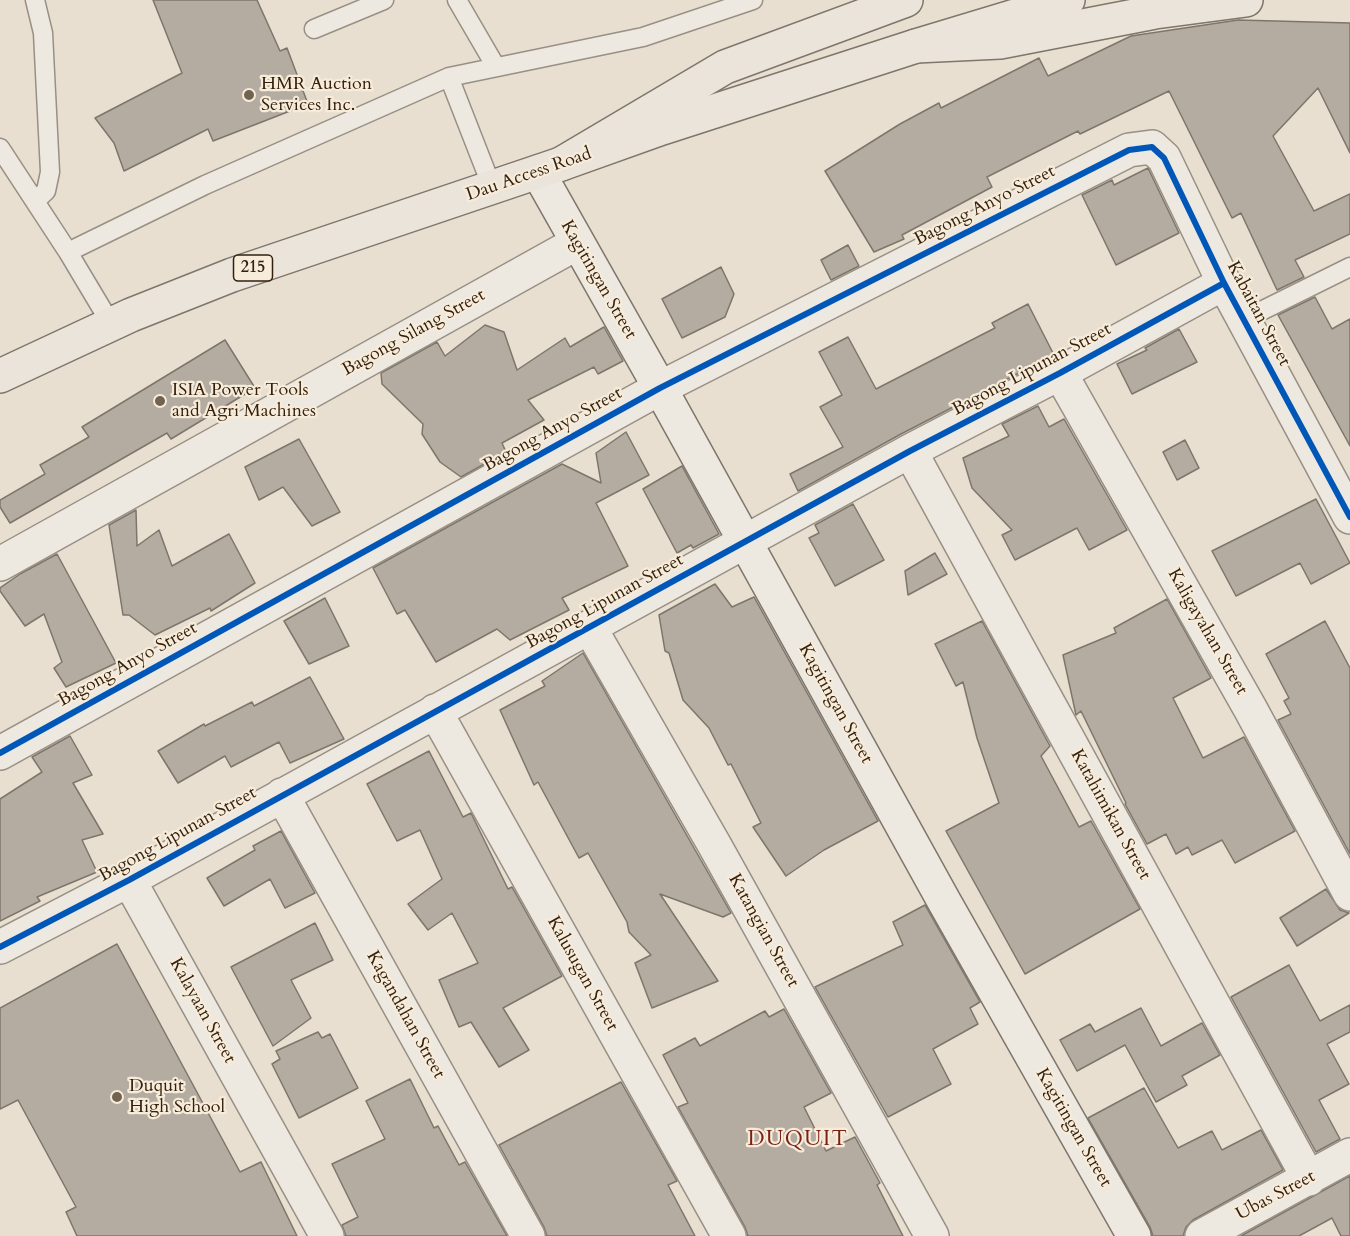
<!DOCTYPE html>
<html>
<head>
<meta charset="utf-8">
<style>
	body { margin:0 }
	canvas { display:block; background:#e8dfd0 }
</style>
</head>
<body>
<canvas width="1350" height="1236"></canvas>
<script>
const c = document.querySelector('canvas').getContext('2d');
c.lineJoin = 'round';
function fillPath(path, color) { c.fillStyle = color; c.fill(path, 'evenodd'); }
function trace(path, color, width, dash) { c.strokeStyle = color; c.lineWidth = width; c.lineCap = dash ? 'butt' : 'round'; c.setLineDash(dash || []); c.stroke(path); }
function drawText(font, color, halo, rows, align = 'center') {
  c.font = font + ' Cardo,serif'; c.lineWidth = 4.5; c.setLineDash([]); c.textBaseline = 'middle'; c.strokeStyle = halo; c.fillStyle = color; for (const [text, x, y, turn = 0] of rows) {
    c.save(); c.translate(x, y); c.rotate((+turn || 0) * Math.PI / 180); c.textAlign = isNaN(turn) ? turn : align; if (halo) c.strokeText(text, 0, 0); c.fillText(text, 0, 0); c.restore();
  }
}
const building = new Path2D(`
	M 153,0 L 257,0 L 280,51 L 287,48 L 308,104 L 213,141 L 208,129 L 124,171 L 114,143 L 95,118 L 182,73 Z
	M 1238,20 L 1350,23 L 1350,153 L 1318,88 L 1273,136 L 1314,211 L 1350,194 L 1350,234 L 1295,260 L 1304,277 L 1277,290 L 1241,213 L 1232,218 L 1169,91 L 1080,134 L 1078,131 L 987,177 L 992,187 L 902,235 L 904,239 L 874,252 L 825,171 L 900,124 L 939,103 L 941,108 L 1039,58 L 1048,76 L 1131,36 Z
	M 1148,168 L 1179,233 L 1116,265 L 1082,195 L 1112,180 L 1114,185 Z
	M 848,245 L 859,266 L 831,280 L 821,260 Z
	M 721,267 L 734,294 L 725,317 L 682,338 L 662,299 Z
	M 1315,297 L 1332,329 L 1350,319 L 1350,446 L 1278,315 Z
	M 1028,304 L 1054,355 L 901,434 L 798,491 L 790,474 L 843,447 L 820,407 L 842,395 L 819,352 L 848,337 L 876,389 L 995,328 L 992,323 Z
	M 485,325 L 504,332 L 517,370 L 565,338 L 570,347 L 604,327 L 623,361 L 598,374 L 594,367 L 528,400 L 544,420 L 502,443 L 506,452 L 461,477 L 440,462 L 422,434 L 423,424 L 382,384 L 381,373 L 437,342 L 445,356 Z
	M 1179,329 L 1197,362 L 1132,394 L 1117,364 L 1147,350 L 1145,348 Z
	M 225,340 L 255,388 L 171,439 L 167,433 L 10,523 L 0,507 L 0,500 L 45,474 L 40,465 L 89,437 L 82,427 Z
	M 1038,406 L 1049,427 L 1064,419 L 1127,530 L 1089,550 L 1077,528 L 1015,560 L 1002,535 L 1012,530 L 972,488 L 963,458 L 1009,436 L 1002,424 Z
	M 626,432 L 649,475 L 596,503 L 628,566 L 562,598 L 569,610 L 510,640 L 497,629 L 436,662 L 405,610 L 397,614 L 373,568 L 562,464 L 601,483 L 596,453 Z
	M 299,439 L 340,512 L 312,526 L 283,487 L 259,500 L 245,467 Z
	M 1185,440 L 1199,468 L 1177,480 L 1163,452 Z
	M 682,466 L 719,534 L 693,548 L 691,545 L 677,553 L 643,489 Z
	M 1316,499 L 1350,563 L 1311,584 L 1300,563 L 1236,596 L 1212,551 Z
	M 853,504 L 884,560 L 835,586 L 809,538 L 819,533 L 815,525 Z
	M 136,510 L 137,546 L 159,530 L 172,566 L 229,534 L 255,583 L 211,611 L 210,608 L 155,635 L 129,615 L 123,615 L 109,525 Z
	M 935,553 L 947,574 L 908,595 L 905,571 Z
	M 57,554 L 116,663 L 66,687 L 54,668 L 62,662 L 44,614 L 25,626 L 0,591 L 0,588 L 20,574 Z
	M 715,584 L 732,607 L 754,597 L 878,821 L 824,850 L 786,876 L 753,827 L 761,823 L 731,764 L 728,765 L 709,728 L 683,700 L 669,653 L 665,651 L 659,615 Z
	M 325,598 L 349,646 L 309,664 L 284,621 Z
	M 1167,599 L 1211,678 L 1173,698 L 1203,758 L 1244,737 L 1295,831 L 1235,863 L 1222,840 L 1192,855 L 1188,847 L 1176,854 L 1166,834 L 1147,844 L 1125,804 L 1126,803 L 1081,711 L 1076,715 L 1063,655 L 1116,633 L 1114,628 Z
	M 982,621 L 1050,746 L 1041,756 L 1079,827 L 1091,821 L 1140,909 L 1025,974 L 946,831 L 999,803 L 977,738 L 963,682 L 956,686 L 935,644 Z
	M 1325,621 L 1350,668 L 1350,854 L 1278,720 L 1291,714 L 1284,701 L 1289,698 L 1266,654 Z
	M 583,653 L 731,913 L 723,917 L 660,894 L 718,981 L 652,1008 L 635,963 L 651,955 L 629,932 L 627,922 L 588,853 L 579,858 L 538,782 L 534,785 L 500,710 L 545,686 L 542,681 Z
	M 310,677 L 344,739 L 290,763 L 279,742 L 231,767 L 225,756 L 178,783 L 158,751 L 204,724 L 205,726 L 252,702 L 254,706 Z
	M 70,736 L 92,775 L 73,783 L 103,834 L 82,840 L 97,872 L 37,897 L 40,901 L 0,921 L 0,799 L 42,772 L 32,757 Z
	M 429,751 L 463,817 L 471,813 L 508,889 L 512,887 L 562,976 L 503,1008 L 529,1050 L 499,1067 L 471,1022 L 459,1027 L 439,980 L 478,963 L 452,913 L 428,930 L 408,904 L 442,879 L 420,830 L 397,841 L 367,784 Z
	M 281,831 L 315,893 L 285,908 L 270,879 L 224,906 L 207,878 L 255,850 L 253,846 Z
	M 1326,889 L 1340,910 L 1349,913 L 1297,946 L 1280,918 Z
	M 925,905 L 980,1002 L 970,1008 L 978,1024 L 933,1049 L 951,1084 L 888,1117 L 815,987 L 903,945 L 893,922 Z
	M 315,923 L 333,960 L 291,980 L 311,1018 L 273,1046 L 231,967 Z
	M 117,944 L 240,1172 L 261,1162 L 297,1236 L 77,1236 L 66,1212 L 76,1207 L 18,1100 L 0,1109 L 0,1008 Z
	M 1289,965 L 1320,1021 L 1350,1005 L 1350,1032 L 1327,1044 L 1349,1084 L 1319,1100 L 1340,1139 L 1316,1152 L 1231,997 Z
	M 1141,1008 L 1161,1046 L 1202,1023 L 1220,1055 L 1182,1076 L 1187,1085 L 1156,1102 L 1125,1045 L 1077,1071 L 1060,1040 L 1090,1024 L 1095,1032 Z
	M 784,1009 L 831,1093 L 804,1107 L 826,1151 L 855,1137 L 880,1183 L 877,1185 L 903,1236 L 748,1236 L 745,1227 L 678,1107 L 688,1103 L 663,1055 L 695,1038 L 700,1046 L 765,1011 L 769,1017 Z
	M 318,1032 L 322,1038 L 330,1034 L 358,1088 L 299,1118 L 272,1064 L 280,1059 L 276,1051 Z
	M 410,1079 L 434,1128 L 438,1126 L 459,1165 L 465,1162 L 507,1236 L 346,1236 L 342,1225 L 358,1217 L 332,1164 L 385,1139 L 366,1101 Z
	M 621,1082 L 677,1181 L 668,1185 L 695,1236 L 547,1236 L 544,1227 L 499,1145 Z
	M 1144,1088 L 1178,1148 L 1212,1131 L 1222,1150 L 1261,1130 L 1283,1170 L 1193,1220 L 1186,1227 L 1183,1236 L 1153,1236 L 1150,1227 L 1088,1118 Z
	M 1350,1176 L 1350,1236 L 1341,1236 L 1332,1218 L 1299,1236 L 1241,1236 Z`);
const lane = new Path2D(`
	M 35,0 L 43,33 L 50,172 L 46,191 L 35,201
	M 457,0 L 496,67
	M 314,29 L 384,0
	M 449,77 L 492,187
	M 0,148 L 68,252 L 111,324
	M 68,252 L 205,185 L 449,77 L 643,37 L 753,0
	M 1243,320 L 1350,267`);
const street = new Path2D(`
	M 1060,373 L 1251,710 L 1350,894
	M 910,451 L 1309,1179
	M 0,564 L 577,243
	M 590,628 L 715,846 L 932,1236
	M 435,711 L 729,1236
	M 0,753 L 660,388 L 1129,150 L 1152,147 L 1164,158 L 1224,283 L 1350,517
	M 282,795 L 528,1236
	M 129,880 L 327,1236
	M 0,947 L 129,880 L 910,451 L 1060,373 L 1224,283
	M 1202,1236 L 1350,1155`);
const secondary = new Path2D(`
	M 538,172 L 660,388 L 945,903 L 1134,1236`);
const primary = new Path2D(`
	M 0,376 L 131,315 L 232,275 L 561,164 L 662,128 L 916,46 L 1068,0`);
const highway = new Path2D(`
	M 916,46 L 1000,42 L 1155,12 L 1246,0
	M 561,164 L 725,67 L 906,0`);
const cycleway = new Path2D(`
	M 0,753 L 660,388 L 1129,150 L 1152,147 L 1164,158 L 1224,283 L 1350,517
	M 0,947 L 129,880 L 910,451 L 1060,373 L 1224,283`);
const markers = [
	[249,95,6,"#726351"],
	[160,401,6,"#726351"],
	[117,1097,6,"#726351"]
];
const shields = [
	[253,268,39]
];
const shieldNames = [
	["215",253,268]
];
const poiNames = [
	["HMR Auction",261,85],
	["Services Inc.",261,106],
	["ISIA Power Tools",172,391],
	["and Agri Machines",172,412],
	["Duquit",129,1087],
	["High School",129,1108]
];
const streetNames = [
	["Dau Access Road",529,175,-19],
	["Bagong Anyo Street",985,206,-27],
	["Kagitingan Street",598,280,60],
	["Kabaitan Street",1258,314,62],
	["Bagong Silang Street",414,333,-29],
	["Bagong Lipunan Street",1032,370,-28],
	["Bagong Anyo Street",553,430,-29],
	["Bagong Lipunan Street",605,602,-29],
	["Kaligayahan Street",1207,632,60],
	["Bagong Anyo Street",128,665,-29],
	["Kagitingan Street",835,704,61],
	["Katahimikan Street",1110,815,61],
	["Bagong Lipunan Street",178,835,-29],
	["Katangian Street",763,931,61],
	["Kalusugan Street",582,974,61],
	["Kalayaan Street",202,1011,61],
	["Kagandahan Street",405,1015,61],
	["Kagitingan Street",1073,1128,60],
	["Ubas Street",1276,1196,-28]
];
const quarterNames = [
	["DUQUIT",798,1140]
];
fillPath(building, '#b4aca1');
trace(building, '#7e766b', 1.5);
trace(lane, '#989085', 21);
trace(street, '#989085', 36);
trace(secondary, '#7e766b', 36);
trace(primary, '#7e766b', 36);
trace(highway, '#7e766b', 36);
trace(lane, '#ede8e0', 18);
trace(street, '#ede8e0', 33);
trace(secondary, '#ede8e0', 33);
trace(primary, '#eae4db', 33);
trace(highway, '#eae4db', 33);
trace(cycleway, '#0057b8', 6);
for (const [x, y, r, color] of markers) { const dot = new Path2D(); dot.arc(x, y, r, 0, 2 * Math.PI); c.fillStyle = color; c.fill(dot); trace(dot, '#f7ebda', 2); }
for (const [x, y, w] of shields) { const box = new Path2D(); box.roundRect(x - w / 2, y - 13, w, 26, 4.5); c.fillStyle = '#f7ebda'; c.fill(box); trace(box, '#33200d', 1.5); }
drawText('bold 16px', '#33200d', null, shieldNames);
drawText('18px', '#33200d', '#f7ebda', poiNames, 'left');
drawText('18px', '#33200d', '#f7ebda', streetNames);
c.letterSpacing = '1.5px';
drawText('21px', '#7a1f14', '#f7ebda', quarterNames);
c.letterSpacing = '0px';
</script>
</body>
</html>
